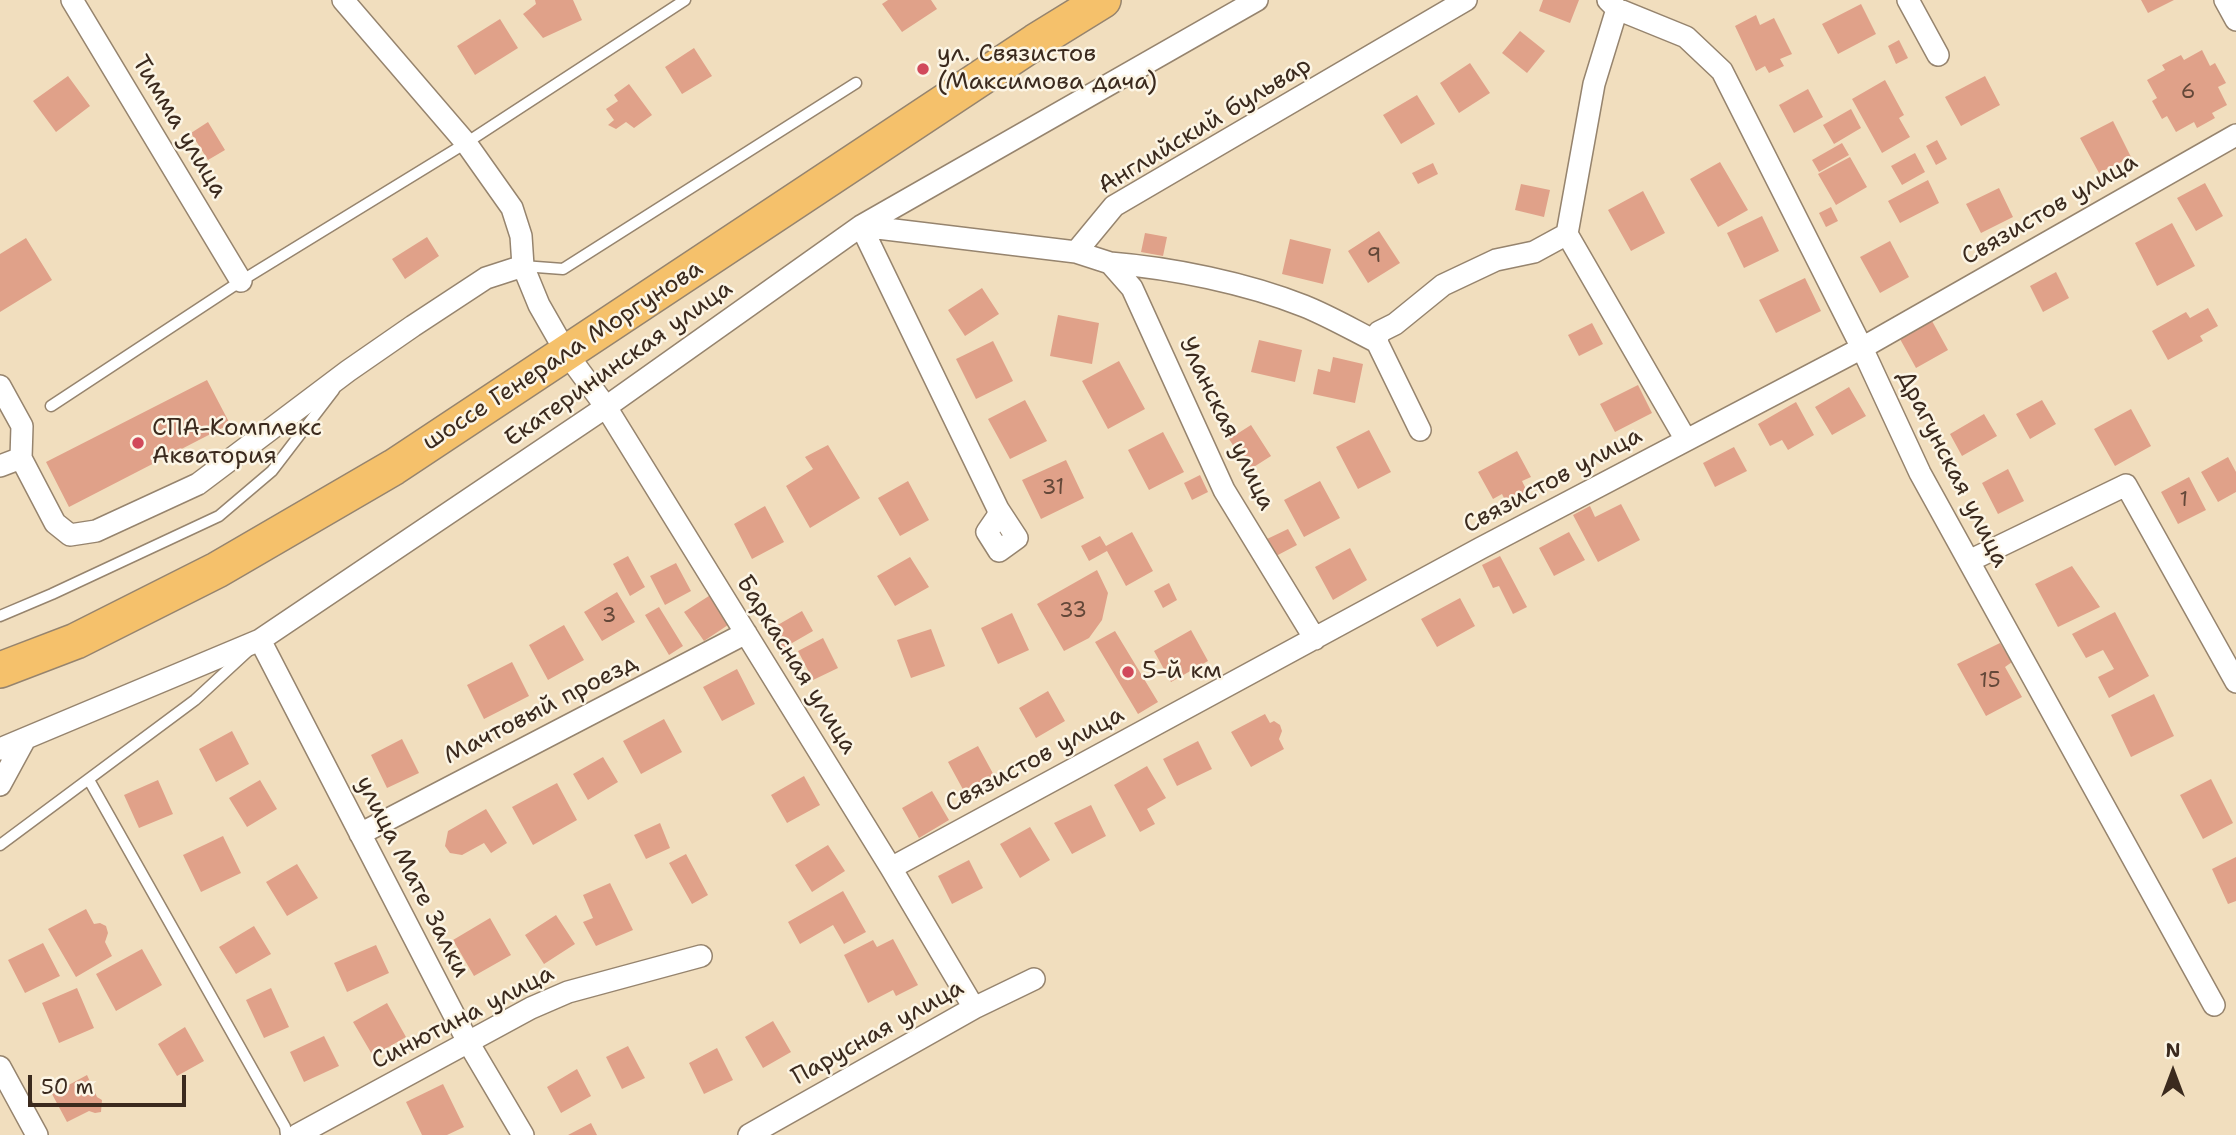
<!DOCTYPE html>
<html>
<head>
<meta charset="utf-8">
<style>
	body { margin:0 }
	#map { position:relative; width:2236px; height:1135px; overflow:hidden; background:#f1debe; font-family:"Shantell Sans",sans-serif }
	canvas { display:block }
	.north { position:absolute; left:2138px; top:1037px; width:70px; height:70px; -webkit-text-stroke:5px #fcf5e5; paint-order:stroke; rotate:0deg; font-size:19px; font-weight:700; line-height:28px; text-align:center; color:#3b2a1e }
	.north::after { content:''; display:block; margin:auto; width:24px; height:32px; background:#3b2a1e; clip-path:polygon(50% 0,100% 100%,50% 72%,0 100%) }
	.scale { position:absolute; left:28px; top:1075px; width:158px; height:32px; box-sizing:border-box; border:4px solid #3b2a1e; border-top:0; padding-left:9px; font-size:21px; line-height:24px; white-space:nowrap; color:#3b2a1e; -webkit-text-stroke:5px #fcf5e5; paint-order:stroke }
</style>
</head>
<body>
<div id="map">
<canvas width="2236" height="1135"></canvas>
<div class="north">N</div>
<div class="scale">50 m</div>
</div>
<script>
const c = document.querySelector('canvas').getContext('2d');
c.lineJoin = 'round';
function fillPath(path, color) { c.fillStyle = color; c.fill(path, 'evenodd'); }
function trace(path, color, width, dash) { c.strokeStyle = color; c.lineWidth = width; c.lineCap = dash ? 'butt' : 'round'; c.setLineDash(dash || []); c.stroke(path); }
function drawText(font, color, halo, rows, align = 'center') {
  c.font = font + ' "Shantell Sans",sans-serif'; c.lineWidth = 5; c.setLineDash([]); c.textBaseline = 'middle'; c.strokeStyle = halo; c.fillStyle = color; for (const [text, x, y, turn = 0] of rows) {
    c.save(); c.translate(x, y); c.rotate((+turn || 0) * Math.PI / 180); c.textAlign = isNaN(turn) ? turn : align; if (halo) c.strokeText(text, 0, 0); c.fillText(text, 0, 0); c.restore();
  }
}
const building = new Path2D(`
	M 535,0 L 573,0 L 582,20 L 543,38 L 523,14 L 536,4 Z
	M 888,0 L 931,0 L 937,9 L 902,32 L 882,4 Z
	M 1543,0 L 1579,0 L 1570,23 L 1539,11 Z
	M 2141,0 L 2174,0 L 2148,13 Z
	M 1861,4 L 1876,34 L 1838,54 L 1822,24 Z
	M 1756,15 L 1760,25 L 1774,18 L 1792,54 L 1780,59 L 1784,66 L 1769,73 L 1765,66 L 1756,71 L 1735,26 Z
	M 500,19 L 518,48 L 475,75 L 457,46 Z
	M 1520,31 L 1545,51 L 1527,73 L 1502,53 Z
	M 1899,40 L 1908,58 L 1896,64 L 1888,46 Z
	M 694,48 L 712,76 L 682,94 L 665,67 Z
	M 2202,50 L 2210,66 L 2215,63 L 2226,83 L 2218,87 L 2227,105 L 2212,113 L 2215,118 L 2197,128 L 2194,122 L 2176,132 L 2167,116 L 2162,119 L 2152,101 L 2157,98 L 2147,80 L 2165,70 L 2162,65 L 2181,55 L 2184,60 Z
	M 1470,63 L 1490,93 L 1459,113 L 1440,83 Z
	M 68,76 L 90,106 L 56,132 L 33,101 Z
	M 1985,76 L 2000,105 L 1961,126 L 1945,97 Z
	M 1885,80 L 1904,115 L 1899,118 L 1910,137 L 1882,153 L 1852,99 Z
	M 629,84 L 652,115 L 634,128 L 626,122 L 616,129 L 608,125 L 614,120 L 606,109 L 618,101 L 614,95 Z
	M 1808,89 L 1823,117 L 1794,133 L 1779,105 Z
	M 1417,95 L 1435,124 L 1401,144 L 1383,115 Z
	M 1851,109 L 1861,128 L 1834,144 L 1823,125 Z
	M 2113,121 L 2131,157 L 2099,173 L 2080,138 Z
	M 208,122 L 225,150 L 208,160 L 191,133 Z
	M 1937,140 L 1947,159 L 1936,165 L 1926,146 Z
	M 1842,143 L 1849,155 L 1819,172 L 1812,160 Z
	M 1915,153 L 1925,172 L 1902,185 L 1891,166 Z
	M 1850,157 L 1867,187 L 1836,205 L 1818,174 Z
	M 1720,162 L 1748,210 L 1718,227 L 1690,179 Z
	M 1433,163 L 1438,174 L 1418,184 L 1412,173 Z
	M 1928,180 L 1939,203 L 1900,223 L 1888,201 Z
	M 2205,183 L 2223,216 L 2196,231 L 2177,198 Z
	M 1521,184 L 1550,190 L 1544,217 L 1515,210 Z
	M 1999,188 L 2013,217 L 1981,233 L 1966,204 Z
	M 1643,191 L 1665,233 L 1631,251 L 1608,210 Z
	M 1831,207 L 1838,221 L 1826,227 L 1819,213 Z
	M 1762,216 L 1779,251 L 1744,268 L 1727,233 Z
	M 2172,223 L 2195,266 L 2157,286 L 2135,243 Z
	M 1379,231 L 1400,263 L 1368,283 L 1348,251 Z
	M 1145,233 L 1167,237 L 1163,256 L 1141,252 Z
	M 427,237 L 439,256 L 405,279 L 392,259 Z
	M 26,238 L 52,280 L 0,312 L 0,254 Z
	M 1290,239 L 1331,249 L 1323,284 L 1282,274 Z
	M 1890,241 L 1909,277 L 1880,293 L 1860,257 Z
	M 2056,272 L 2069,298 L 2043,312 L 2030,286 Z
	M 1805,278 L 1821,311 L 1776,333 L 1759,300 Z
	M 982,288 L 999,314 L 965,336 L 948,310 Z
	M 2208,308 L 2218,326 L 2200,336 L 2203,341 L 2168,360 L 2152,331 L 2186,312 L 2190,318 Z
	M 1058,315 L 1099,323 L 1092,364 L 1050,356 Z
	M 1932,321 L 1948,350 L 1916,368 L 1900,339 Z
	M 1592,323 L 1603,344 L 1579,356 L 1568,335 Z
	M 1259,340 L 1302,350 L 1295,382 L 1251,372 Z
	M 993,341 L 1013,381 L 976,399 L 956,359 Z
	M 1333,357 L 1363,364 L 1355,403 L 1313,394 L 1318,369 L 1330,372 Z
	M 1119,361 L 1145,409 L 1108,429 L 1082,381 Z
	M 207,380 L 230,424 L 69,507 L 46,462 Z
	M 1638,385 L 1652,413 L 1615,432 L 1600,404 Z
	M 1849,387 L 1866,416 L 1832,435 L 1815,407 Z
	M 1025,400 L 1047,441 L 1010,459 L 988,419 Z
	M 2042,400 L 2056,424 L 2030,439 L 2016,414 Z
	M 1796,402 L 1814,435 L 1788,450 L 1782,440 L 1770,446 L 1758,424 Z
	M 2131,409 L 2151,446 L 2115,466 L 2094,429 Z
	M 1984,414 L 1997,436 L 1962,456 L 1950,434 Z
	M 1251,425 L 1271,456 L 1249,470 L 1229,439 Z
	M 1369,430 L 1391,472 L 1358,489 L 1336,447 Z
	M 1163,432 L 1184,472 L 1149,490 L 1128,450 Z
	M 828,445 L 860,498 L 810,528 L 786,486 L 813,469 L 805,457 Z
	M 1734,447 L 1747,471 L 1715,487 L 1703,463 Z
	M 1517,451 L 1531,477 L 1522,481 L 1527,491 L 1506,502 L 1502,494 L 1493,499 L 1478,472 Z
	M 2228,457 L 2236,472 L 2236,492 L 2218,502 L 2201,472 Z
	M 1066,460 L 1084,498 L 1041,519 L 1022,480 Z
	M 2008,469 L 2024,501 L 1998,514 L 1982,483 Z
	M 1200,475 L 1208,492 L 1192,500 L 1184,483 Z
	M 2189,477 L 2206,510 L 2178,524 L 2161,492 Z
	M 908,481 L 929,520 L 900,536 L 878,498 Z
	M 1320,481 L 1340,518 L 1304,537 L 1284,500 Z
	M 1621,504 L 1640,540 L 1598,562 L 1573,515 L 1590,506 L 1595,517 Z
	M 765,506 L 784,542 L 752,559 L 734,524 Z
	M 1288,529 L 1297,545 L 1276,556 L 1267,539 Z
	M 1132,532 L 1153,571 L 1126,586 L 1107,551 L 1089,561 L 1081,546 L 1100,536 L 1106,546 Z
	M 1569,532 L 1585,560 L 1554,576 L 1539,548 Z
	M 1350,548 L 1367,580 L 1333,600 L 1315,567 Z
	M 628,556 L 645,587 L 630,596 L 613,564 Z
	M 1500,556 L 1527,607 L 1513,614 L 1499,586 L 1493,588 L 1482,565 Z
	M 910,557 L 929,587 L 895,606 L 877,576 Z
	M 676,563 L 691,591 L 665,605 L 650,576 Z
	M 2072,566 L 2100,607 L 2058,627 L 2035,584 Z
	M 1097,570 L 1108,593 L 1102,620 L 1089,638 L 1064,651 L 1037,604 Z
	M 1169,583 L 1177,600 L 1163,608 L 1154,591 Z
	M 617,592 L 635,622 L 602,641 L 584,612 Z
	M 712,594 L 731,623 L 704,641 L 684,612 Z
	M 1460,598 L 1475,626 L 1437,647 L 1421,619 Z
	M 659,607 L 683,646 L 669,655 L 645,615 Z
	M 802,611 L 813,631 L 780,650 L 769,630 Z
	M 2115,612 L 2149,676 L 2109,698 L 2098,677 L 2114,669 L 2103,650 L 2086,658 L 2072,634 Z
	M 1012,613 L 1029,650 L 998,664 L 981,628 Z
	M 564,625 L 584,660 L 548,680 L 529,645 Z
	M 931,629 L 945,666 L 911,678 L 897,640 Z
	M 1191,630 L 1208,661 L 1171,682 L 1154,651 Z
	M 1115,631 L 1158,702 L 1138,714 L 1095,642 Z
	M 823,638 L 838,668 L 813,680 L 798,651 Z
	M 2000,643 L 2012,662 L 2005,667 L 2022,697 L 1986,716 L 1957,664 Z
	M 512,662 L 529,696 L 484,719 L 467,685 Z
	M 737,669 L 755,704 L 722,721 L 703,687 Z
	M 1048,691 L 1065,721 L 1036,738 L 1019,708 Z
	M 2154,694 L 2174,736 L 2131,757 L 2111,715 Z
	M 1265,714 L 1270,723 L 1274,721 L 1280,725 L 1282,731 L 1279,739 L 1284,749 L 1251,767 L 1231,732 Z
	M 664,719 L 682,752 L 641,774 L 623,741 Z
	M 232,731 L 249,764 L 216,782 L 199,749 Z
	M 402,739 L 419,773 L 387,788 L 371,755 Z
	M 1198,741 L 1212,769 L 1177,786 L 1163,759 Z
	M 978,746 L 996,779 L 966,795 L 948,762 Z
	M 603,757 L 618,782 L 588,800 L 573,774 Z
	M 1147,766 L 1166,798 L 1147,809 L 1155,824 L 1140,832 L 1114,785 Z
	M 804,776 L 820,805 L 787,823 L 771,795 Z
	M 2211,779 L 2233,823 L 2203,839 L 2180,795 Z
	M 158,780 L 173,814 L 139,828 L 124,795 Z
	M 260,780 L 277,809 L 247,827 L 229,798 Z
	M 557,783 L 577,820 L 533,845 L 512,807 Z
	M 932,791 L 949,820 L 919,838 L 902,808 Z
	M 1091,805 L 1106,836 L 1072,854 L 1054,823 Z
	M 486,809 L 507,843 L 491,853 L 484,843 L 462,855 L 450,853 L 445,846 L 448,831 Z
	M 660,823 L 670,848 L 646,859 L 634,835 Z
	M 1030,827 L 1050,860 L 1020,878 L 1000,844 Z
	M 223,836 L 241,873 L 201,892 L 183,855 Z
	M 828,845 L 845,871 L 812,892 L 795,865 Z
	M 686,854 L 708,895 L 692,904 L 669,863 Z
	M 2236,857 L 2236,901 L 2228,904 L 2212,869 Z
	M 969,860 L 983,888 L 952,904 L 938,876 Z
	M 297,864 L 318,898 L 287,916 L 266,882 Z
	M 610,883 L 633,930 L 596,946 L 583,922 L 593,918 L 583,895 Z
	M 843,891 L 866,932 L 844,944 L 833,925 L 800,944 L 788,922 Z
	M 86,909 L 94,924 L 100,923 L 106,926 L 108,933 L 105,942 L 112,956 L 76,977 L 48,929 Z
	M 556,915 L 575,944 L 544,964 L 525,935 Z
	M 490,918 L 511,955 L 474,976 L 453,940 Z
	M 254,926 L 271,954 L 236,974 L 219,947 Z
	M 893,939 L 918,985 L 896,996 L 893,990 L 868,1003 L 844,955 L 873,940 L 877,947 Z
	M 43,943 L 60,976 L 25,993 L 8,960 Z
	M 376,945 L 389,973 L 347,992 L 334,963 Z
	M 142,949 L 162,985 L 116,1011 L 96,974 Z
	M 77,988 L 94,1028 L 59,1043 L 42,1003 Z
	M 271,988 L 289,1027 L 264,1038 L 246,1000 Z
	M 387,1003 L 406,1037 L 373,1056 L 353,1022 Z
	M 773,1021 L 791,1052 L 763,1068 L 745,1037 Z
	M 185,1027 L 204,1061 L 177,1076 L 158,1044 Z
	M 324,1036 L 339,1066 L 304,1082 L 290,1052 Z
	M 628,1046 L 645,1078 L 622,1089 L 606,1057 Z
	M 717,1048 L 733,1080 L 704,1094 L 689,1063 Z
	M 577,1069 L 591,1096 L 561,1113 L 547,1087 Z
	M 87,1075 L 97,1097 L 102,1100 L 101,1112 L 95,1113 L 89,1111 L 67,1122 L 52,1094 Z
	M 443,1084 L 464,1127 L 447,1135 L 422,1135 L 406,1102 Z
	M 591,1123 L 597,1135 L 568,1135 Z`);
const service = new Path2D(`
	M 523,266 L 563,269 L 856,83
	M 51,406 L 241,281 L 466,143 L 685,0
	M 0,616 L 52,594 L 219,516 L 272,471 L 334,390
	M 89,780 L 285,1127 L 286,1135
	M 0,845 L 195,700 L 247,652`);
const minor = new Path2D(`
	M 72,0 L 241,281
	M 343,0 L 466,143 L 512,208 L 521,236 L 523,266 L 539,305 L 567,354 L 606,407 L 891,868 L 974,1008
	M 1608,0 L 1617,9 L 1686,37 L 1722,71 L 1862,348 L 1920,473 L 2214,1005
	M 1908,0 L 1938,55
	M 2225,0 L 2236,20
	M 861,226 L 1076,252 L 1110,263 L 1132,288 L 1224,490 L 1315,639
	M 861,226 L 998,509 L 1017,538 L 999,551 L 987,532 L 998,516 L 998,509
	M 1567,234 L 1686,440
	M 1076,252 L 1114,206 L 1466,0
	M 1110,263 C 1172,268 1246,283 1304,306 C 1329,316 1353,330 1377,342 L 1379,332 L 1395,324 L 1443,285 L 1496,260 L 1534,252 L 1567,234 L 1594,84 L 1617,9
	M 1377,342 L 1420,430
	M 0,386 L 22,426 L 21,458 L 55,523 L 70,535 L 96,531 L 198,484 L 348,371 L 413,326 L 486,278 L 523,266
	M 0,466 L 21,458
	M 1969,561 L 2126,485 L 2236,682
	M 260,640 L 468,1042 L 523,1135
	M 0,749 L 260,640 L 606,407 L 861,226 L 1257,0
	M 0,785 L 25,739
	M 360,834 L 746,633
	M 891,868 L 1481,548 L 1862,348 L 2236,135
	M 0,1067 L 37,1135
	M 297,1135 L 531,1008 L 568,992 L 701,956
	M 749,1135 L 974,1008 L 1034,979`);
const primary = new Path2D(`
	M 0,670 L 76,641 L 217,570 L 394,467 L 1035,42 L 1103,0`);
const markers = [
	[923,69,7,"#d1495b"],
	[138,443,7,"#d1495b"],
	[1128,672,7,"#d1495b"]
];
const numberNames = [
	["6",2188,93],
	["9",1374,257],
	["31",1053,489],
	["1",2184,501],
	["33",1073,612],
	["3",609,617],
	["15",1990,682]
];
const poiNames = [
	["ул. Связистов",937,55],
	["(Максимова дача)",937,83],
	["СПА-Комплекс",152,429],
	["Акватория",152,457],
	["5-й км",1142,672]
];
const streetNames = [
	["Английский бульвар",1205,126,-31],
	["Тимма улица",179,127,59],
	["Связистов улица",2050,210,-30],
	["шоссе Генерала Моргунова",563,356,-33],
	["Екатерининская улица",619,364,-35],
	["Уланская улица",1226,424,64],
	["Драгунская улица",1952,469,63],
	["Связистов улица",1553,481,-28],
	["Баркасная улица",796,665,58],
	["Мачтовый проезд",541,710,-27],
	["Связистов улица",1035,760,-28],
	["улица Мате Залки",412,877,63],
	["Синютина улица",463,1018,-27],
	["Парусная улица",878,1033,-29]
];
fillPath(building, '#e0a189');
trace(service, '#96846e', 13);
trace(minor, '#96846e', 24);
trace(primary, '#96846e', 38);
trace(service, '#fff', 10);
trace(minor, '#fff', 21);
trace(primary, '#f5c16b', 35);
for (const [x, y, r, color] of markers) { const dot = new Path2D(); dot.arc(x, y, r, 0, 2 * Math.PI); c.fillStyle = color; c.fill(dot); trace(dot, '#fcf5e5', 2.5); }
drawText('21px', '#644839', null, numberNames);
drawText('24px', '#3b2a1e', '#fcf5e5', poiNames, 'left');
drawText('24px', '#3b2a1e', '#fcf5e5', streetNames);
</script>
</body>
</html>
